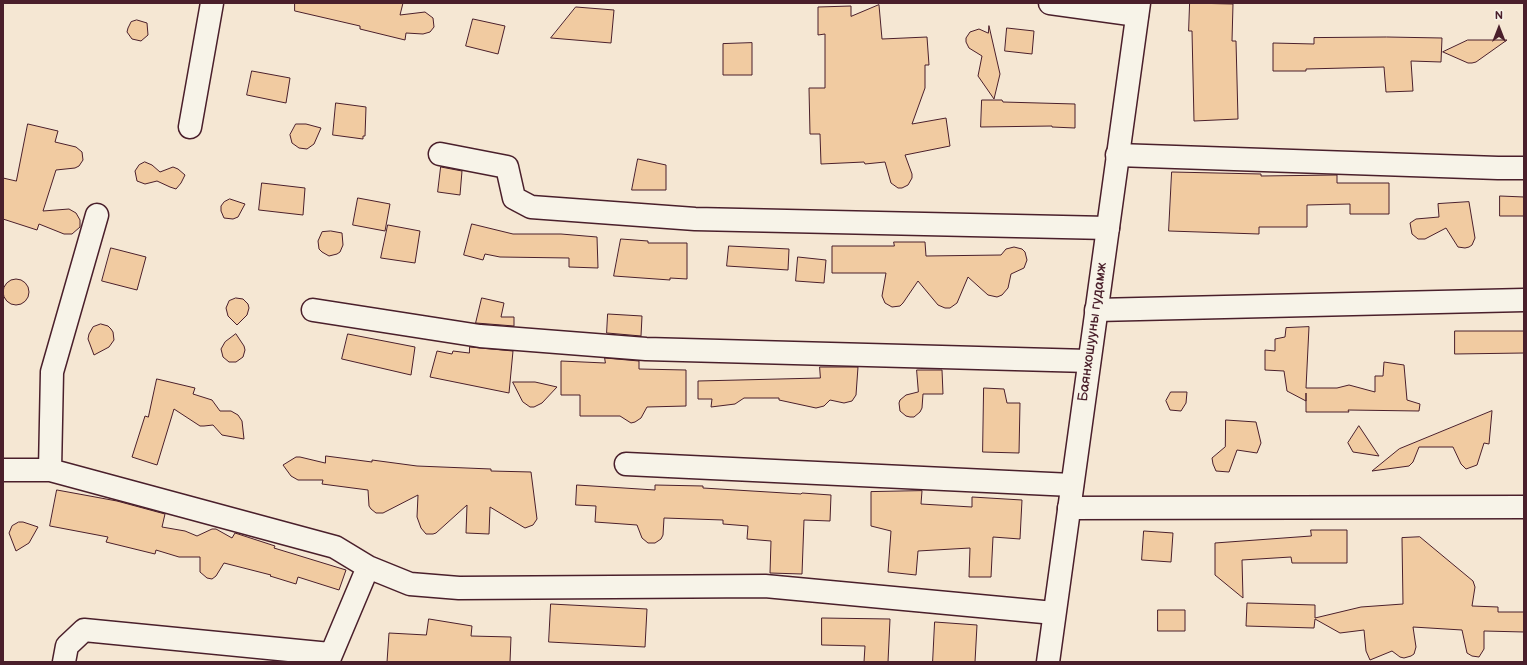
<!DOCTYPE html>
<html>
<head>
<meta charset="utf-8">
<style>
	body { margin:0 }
	#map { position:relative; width:1527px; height:665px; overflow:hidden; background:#f5e7d3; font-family:"Balsamiq Sans",sans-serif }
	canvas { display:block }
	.frame { position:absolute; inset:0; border:4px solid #4a1f2b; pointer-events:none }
	.north { position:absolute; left:1479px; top:8px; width:40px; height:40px; -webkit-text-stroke:3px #f7f3e8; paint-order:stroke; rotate:0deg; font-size:11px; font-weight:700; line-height:16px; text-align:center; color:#4a1f2b }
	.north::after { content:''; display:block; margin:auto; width:14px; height:18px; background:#4a1f2b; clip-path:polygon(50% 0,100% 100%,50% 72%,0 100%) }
</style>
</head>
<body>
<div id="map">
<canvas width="1527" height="665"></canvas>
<div class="frame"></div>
<div class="north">N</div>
</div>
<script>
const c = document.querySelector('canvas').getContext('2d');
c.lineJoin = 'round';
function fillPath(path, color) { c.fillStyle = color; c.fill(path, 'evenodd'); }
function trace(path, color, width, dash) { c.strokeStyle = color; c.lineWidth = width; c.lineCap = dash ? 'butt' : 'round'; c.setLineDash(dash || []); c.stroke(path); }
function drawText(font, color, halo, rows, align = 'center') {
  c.font = font + ' "Balsamiq Sans",sans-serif'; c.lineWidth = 3; c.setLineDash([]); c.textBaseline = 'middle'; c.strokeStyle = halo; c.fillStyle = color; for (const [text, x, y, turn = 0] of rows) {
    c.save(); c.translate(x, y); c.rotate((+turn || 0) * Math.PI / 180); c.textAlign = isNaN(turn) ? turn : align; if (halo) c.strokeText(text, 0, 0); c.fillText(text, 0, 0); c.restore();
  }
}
const building = new Path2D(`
	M 295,3 L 403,3 L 400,15 L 425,12 L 433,18 L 434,27 L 430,32 L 423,34 L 406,33 L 405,40 L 360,29 L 360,26 L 295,11 Z
	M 1190,3 L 1233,4 L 1232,41 L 1236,41 L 1238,119 L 1194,121 L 1192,31 L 1189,31 Z
	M 879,5 L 882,39 L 927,37 L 929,65 L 925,65 L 925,88 L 912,124 L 946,118 L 950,146 L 905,155 L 912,174 L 912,178 L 908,185 L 902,188 L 898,188 L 891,183 L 885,162 L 865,164 L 864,162 L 821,164 L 820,134 L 810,134 L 809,88 L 825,88 L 825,34 L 818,35 L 818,7 L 851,6 L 851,16 Z
	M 576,7 L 614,10 L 611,43 L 551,38 Z
	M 473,19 L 505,26 L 498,54 L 466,46 Z
	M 137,20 L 147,23 L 148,35 L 141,41 L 132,39 L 127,32 L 128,28 L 131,22 Z
	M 989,26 L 1000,74 L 994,99 L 978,76 L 982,56 L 969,48 L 966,42 L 966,38 L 970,32 L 979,29 L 988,33 Z
	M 1007,28 L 1034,31 L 1032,54 L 1005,51 Z
	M 1387,37 L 1442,38 L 1441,62 L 1411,61 L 1413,91 L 1386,92 L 1384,67 L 1306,69 L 1306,71 L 1273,71 L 1273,43 L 1314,44 L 1314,38 Z
	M 1468,40 L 1507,40 L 1476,62 L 1472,63 L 1468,63 L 1443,52 Z
	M 752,43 L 752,75 L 723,75 L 723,44 Z
	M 252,71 L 290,78 L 286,103 L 247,95 Z
	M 982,100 L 1002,100 L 1003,102 L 1075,104 L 1075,128 L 1052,127 L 1052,126 L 981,127 Z
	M 336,103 L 366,107 L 365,136 L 363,136 L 363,139 L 333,135 Z
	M 28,124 L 58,131 L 55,142 L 76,147 L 82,152 L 83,160 L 79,166 L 75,168 L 56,170 L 43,211 L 69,209 L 76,213 L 80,220 L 80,227 L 72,234 L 64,234 L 39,224 L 37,230 L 3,219 L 3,178 L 16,181 Z
	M 296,124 L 306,124 L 321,128 L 314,144 L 307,149 L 299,148 L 292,143 L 290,135 Z
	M 638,159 L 666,165 L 666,190 L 632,190 Z
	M 145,162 L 152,165 L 160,172 L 173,167 L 178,169 L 185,175 L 181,183 L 176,189 L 170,187 L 157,181 L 145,184 L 137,181 L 135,171 L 139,165 Z
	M 441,167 L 462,171 L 460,195 L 438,192 Z
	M 1172,172 L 1261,174 L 1261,176 L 1337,175 L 1337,183 L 1389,183 L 1389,214 L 1350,214 L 1350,204 L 1307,205 L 1307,227 L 1259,227 L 1259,234 L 1169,231 Z
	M 262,183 L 305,188 L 303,215 L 259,210 Z
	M 1500,196 L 1524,197 L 1524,216 L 1500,216 Z
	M 358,198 L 390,204 L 385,231 L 353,225 Z
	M 230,199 L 245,204 L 238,217 L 233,219 L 224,218 L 221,211 L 221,206 L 224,202 Z
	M 1469,202 L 1475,238 L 1472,245 L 1469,247 L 1465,248 L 1458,247 L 1446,228 L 1425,239 L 1418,239 L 1412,234 L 1410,223 L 1416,219 L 1439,217 L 1438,204 Z
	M 472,224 L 513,234 L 561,234 L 597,237 L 598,268 L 569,267 L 569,258 L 500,257 L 485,254 L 483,260 L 464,255 Z
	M 388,225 L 420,231 L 415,263 L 381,258 Z
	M 331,231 L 342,233 L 343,245 L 340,252 L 337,254 L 329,256 L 322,252 L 319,249 L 318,241 L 322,232 Z
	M 621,239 L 648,241 L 648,243 L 687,243 L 687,279 L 670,278 L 670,280 L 614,276 Z
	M 894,242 L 925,242 L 926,256 L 1001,255 L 1006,249 L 1014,247 L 1022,249 L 1025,252 L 1027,260 L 1024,268 L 1011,274 L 1008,288 L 1002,295 L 997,297 L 988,295 L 968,277 L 957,303 L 950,308 L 945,308 L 938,305 L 918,281 L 903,303 L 900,306 L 892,307 L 885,303 L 882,296 L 886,273 L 832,273 L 832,246 L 894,246 Z
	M 729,246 L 789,249 L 788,270 L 727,266 Z
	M 111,248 L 146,257 L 137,290 L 102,281 Z
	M 798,257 L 826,260 L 824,283 L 796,281 Z
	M3 292a13 13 0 1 1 26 0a13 13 0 1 1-26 0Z
	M 236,298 L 243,299 L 248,304 L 249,308 L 247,315 L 237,325 L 228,316 L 226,308 L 229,301 Z
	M 482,298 L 504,303 L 501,317 L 514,317 L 514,326 L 476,323 Z
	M 608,314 L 642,316 L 641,336 L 607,333 Z
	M 101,324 L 108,326 L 111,329 L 113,332 L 114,340 L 109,347 L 94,355 L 88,339 L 89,334 L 93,327 Z
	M 1309,327 L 1306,388 L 1337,388 L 1349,385 L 1375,392 L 1375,376 L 1383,376 L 1384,362 L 1404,365 L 1407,400 L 1420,404 L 1419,411 L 1348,410 L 1349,412 L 1306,412 L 1306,393 L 1306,401 L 1287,391 L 1284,371 L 1265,370 L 1265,350 L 1275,351 L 1275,339 L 1285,337 L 1286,328 Z
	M 1455,331 L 1524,331 L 1524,353 L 1455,354 Z
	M 236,334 L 244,346 L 245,350 L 243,357 L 236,362 L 229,362 L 223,357 L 221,349 L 225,342 Z
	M 348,334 L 415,347 L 411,375 L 342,359 Z
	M 470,347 L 513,351 L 509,393 L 430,377 L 437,351 L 452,354 L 453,351 L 469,353 Z
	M 605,358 L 639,361 L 639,369 L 686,370 L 686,406 L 647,407 L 641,418 L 635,422 L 631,423 L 620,416 L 580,416 L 580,395 L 561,395 L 561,361 L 605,363 Z
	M 820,367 L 858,367 L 856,395 L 852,401 L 844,403 L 830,400 L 824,406 L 816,408 L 779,400 L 779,398 L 744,398 L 735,404 L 711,407 L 712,399 L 698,399 L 698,381 L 820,378 Z
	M 917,370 L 942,370 L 943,394 L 923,394 L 922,408 L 920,412 L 914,417 L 910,417 L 906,416 L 900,411 L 899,403 L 900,400 L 906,395 L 918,392 Z
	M 157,379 L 195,388 L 193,394 L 212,400 L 220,411 L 231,411 L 238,415 L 242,421 L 244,439 L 222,435 L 213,425 L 204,426 L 200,426 L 174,409 L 157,465 L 132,457 L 145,416 L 148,417 Z
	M 513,382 L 535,382 L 557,387 L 542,403 L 534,407 L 530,407 L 523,402 Z
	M 984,388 L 1004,389 L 1007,403 L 1020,403 L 1019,453 L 983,452 Z
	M 1171,392 L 1187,392 L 1186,403 L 1181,411 L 1170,410 L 1166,401 Z
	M 1492,411 L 1489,444 L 1484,443 L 1477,465 L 1466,469 L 1461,464 L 1453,447 L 1419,447 L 1413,462 L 1409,466 L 1372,471 L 1399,449 Z
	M 1226,420 L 1256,422 L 1261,443 L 1257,453 L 1237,450 L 1229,472 L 1216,471 L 1213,464 L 1212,458 L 1225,447 Z
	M 1359,426 L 1379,456 L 1353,452 L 1348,443 Z
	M 326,456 L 372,462 L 372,460 L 417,466 L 491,469 L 491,471 L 531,472 L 537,519 L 533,525 L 525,528 L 490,507 L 489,534 L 466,533 L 467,505 L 436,533 L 433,534 L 426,534 L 421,528 L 417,517 L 418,495 L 383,513 L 376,513 L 371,509 L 369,506 L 368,490 L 322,484 L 323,480 L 298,480 L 291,476 L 283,465 L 296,457 L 300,457 L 325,463 Z
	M 577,485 L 655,490 L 655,485 L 703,486 L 703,488 L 801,494 L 802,493 L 831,495 L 830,521 L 804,520 L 802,574 L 770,573 L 771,541 L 747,539 L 748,526 L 723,524 L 723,520 L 664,518 L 663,535 L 661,539 L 655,543 L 648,543 L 642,538 L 637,525 L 595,522 L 596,506 L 576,505 Z
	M 57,490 L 117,501 L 165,514 L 162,527 L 185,531 L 197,536 L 212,529 L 216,529 L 232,538 L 235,533 L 275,546 L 274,548 L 346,570 L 339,590 L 298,577 L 296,584 L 270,576 L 271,575 L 224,563 L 216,576 L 212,579 L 207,578 L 200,572 L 200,557 L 179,557 L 156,550 L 155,554 L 106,542 L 108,537 L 50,526 Z
	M 922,491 L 921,504 L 972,507 L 972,497 L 1022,500 L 1020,539 L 993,537 L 991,577 L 969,577 L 970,548 L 918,551 L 916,575 L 888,572 L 891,531 L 871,526 L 871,492 Z
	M 19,522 L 23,522 L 38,527 L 29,543 L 16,551 L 9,533 L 12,526 Z
	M 1311,530 L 1347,530 L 1347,563 L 1292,563 L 1291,557 L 1242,560 L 1243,598 L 1215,575 L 1215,543 L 1311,536 Z
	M 1144,531 L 1173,533 L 1171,562 L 1142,560 Z
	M 1420,537 L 1473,581 L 1475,587 L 1472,606 L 1498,607 L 1498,612 L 1524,612 L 1524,632 L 1484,631 L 1484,649 L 1479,657 L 1472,656 L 1467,653 L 1462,630 L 1413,627 L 1416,647 L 1414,654 L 1411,656 L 1404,658 L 1400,657 L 1392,651 L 1370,660 L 1366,651 L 1364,630 L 1340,633 L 1315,619 L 1314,628 L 1246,626 L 1247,603 L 1315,605 L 1315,618 L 1361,607 L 1403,604 L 1402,538 Z
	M 551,604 L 647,609 L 645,647 L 549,642 Z
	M 1158,610 L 1185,610 L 1185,631 L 1158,631 Z
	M 822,618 L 890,619 L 888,662 L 864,662 L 865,646 L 822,645 Z
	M 429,619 L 472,626 L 471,636 L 511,637 L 510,662 L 387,662 L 389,633 L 426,635 Z
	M 935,622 L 977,625 L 975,662 L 933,662 Z`);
const minor = new Path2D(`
	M 1050,3 L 1137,15
	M 190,127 L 212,3
	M 440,154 L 507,167 L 514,198 L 531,207 L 695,219 L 1108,228
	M 1117,155 L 1498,168 L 1524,168
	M 313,310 L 480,336 L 646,349 L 1089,361
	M 1096,310 L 1524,300
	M 626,464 L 1072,485
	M 3,470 L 50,470 L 335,547 L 368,567 L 410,584 L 459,588 L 765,586 L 1054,613
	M 50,470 L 52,372 L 97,215
	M 1069,508 L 1524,507
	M 64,662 L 67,646 L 84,630 L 330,654
	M 328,662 L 368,567`);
const major = new Path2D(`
	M 1048,662 L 1139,3`);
const streetNames = [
	["Баянхошууны гудамж",1093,332,-82]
];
fillPath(building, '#f1cba1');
trace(building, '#4a1f2b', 1);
trace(minor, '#4a1f2b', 25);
trace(major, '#4a1f2b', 25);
trace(minor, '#f7f3e8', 22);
trace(major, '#f7f3e8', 22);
drawText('14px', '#4a1f2b', '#f7f3e8', streetNames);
</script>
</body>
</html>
